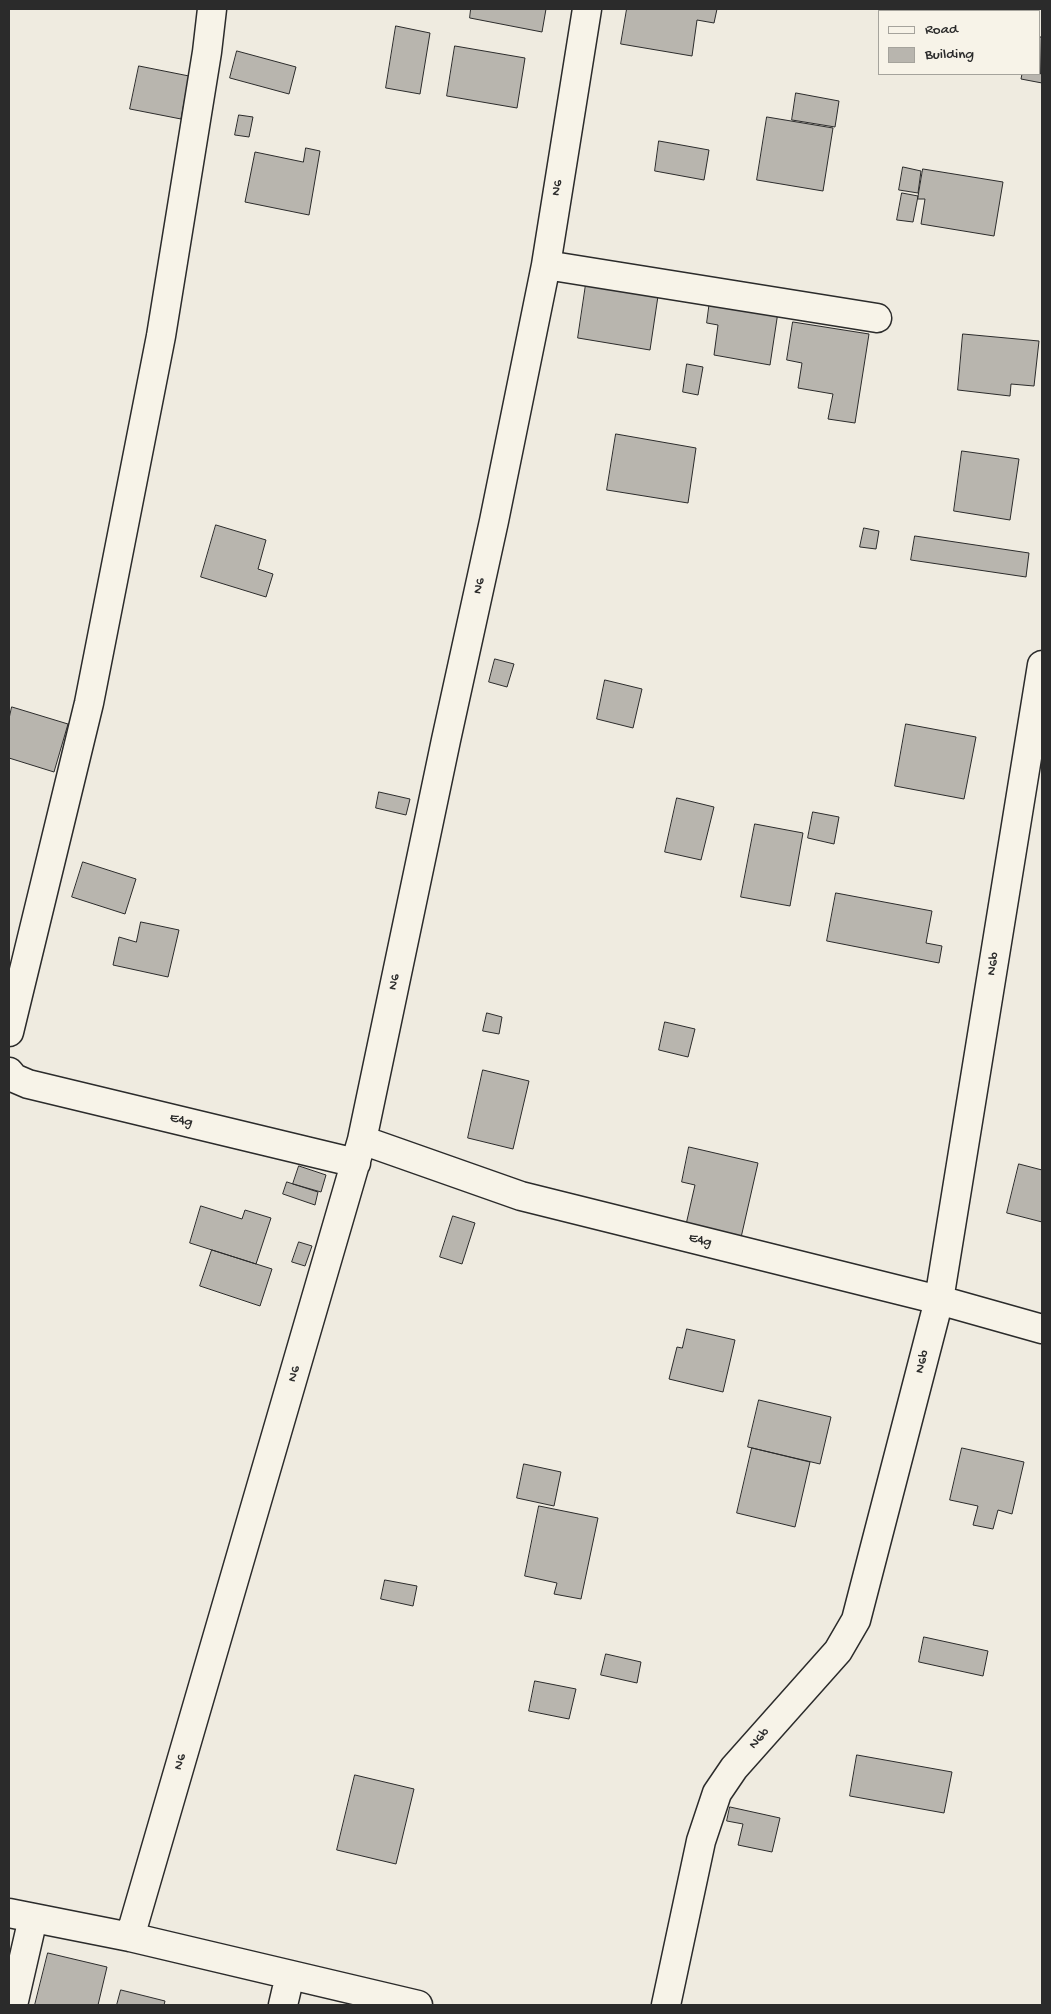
<!DOCTYPE html>
<html>
<head>
<meta charset="utf-8">
<style>
	body { margin:0 }
	#map { position:relative; width:1051px; height:2014px; overflow:hidden; background:#efebe0; font-family:"Gochi Hand",sans-serif }
	canvas { display:block }
	.frame { position:absolute; inset:0; border:10px solid #2b2b2b; pointer-events:none }
	.legend { position:absolute; left:878px; top:10px; width:162px; height:65px; box-sizing:border-box; background:#f7f3e8; border:1px solid #a5a39c; margin:0; padding:6px 9px; list-style:none; font-size:15px; color:#2b2b2b }
	.legend li { display:flex; align-items:center; gap:10px; height:25px }
	.legend b { width:25px; border:1px solid #a5a39c }
</style>
</head>
<body>
<div id="map">
<canvas width="1051" height="2014"></canvas>
<div class="frame"></div>
<ul class="legend">
<li><b style="height:6px;background:#f7f3e8"></b>Road</li>
<li><b style="height:14px;background:#b8b5ae"></b>Building</li>
</ul>
</div>
<script>
const c = document.querySelector('canvas').getContext('2d');
c.lineJoin = 'round';
function fillPath(path, color) { c.fillStyle = color; c.fill(path, 'evenodd'); }
function trace(path, color, width, dash) { c.strokeStyle = color; c.lineWidth = width; c.lineCap = dash ? 'butt' : 'round'; c.setLineDash(dash || []); c.stroke(path); }
function drawText(font, color, halo, rows, align = 'center') {
  c.font = font + ' "Gochi Hand",sans-serif'; c.lineWidth = 4; c.setLineDash([]); c.textBaseline = 'middle'; c.strokeStyle = halo; c.fillStyle = color; for (const [text, x, y, turn = 0] of rows) {
    c.save(); c.translate(x, y); c.rotate((+turn || 0) * Math.PI / 180); c.textAlign = isNaN(turn) ? turn : align; if (halo) c.strokeText(text, 0, 0); c.fillText(text, 0, 0); c.restore();
  }
}
const building = new Path2D(`
	M 471,9 L 546,9 L 542,32 L 470,18 Z
	M 627,9 L 717,9 L 714,23 L 697,20 L 692,56 L 621,44 Z
	M 396,26 L 430,33 L 420,94 L 386,88 Z
	M 1040,37 L 1042,37 L 1042,83 L 1021,79 L 1022,74 L 1040,74 Z
	M 455,46 L 525,58 L 517,108 L 447,96 Z
	M 237,51 L 296,67 L 289,94 L 230,78 Z
	M 139,66 L 189,76 L 181,119 L 130,109 Z
	M 796,93 L 839,101 L 835,127 L 792,120 Z
	M 239,115 L 253,117 L 249,137 L 235,135 Z
	M 767,117 L 833,128 L 823,191 L 757,180 Z
	M 659,141 L 709,150 L 704,180 L 655,171 Z
	M 306,148 L 320,151 L 309,215 L 245,202 L 255,152 L 303,162 Z
	M 903,167 L 921,171 L 918,193 L 899,190 Z
	M 923,169 L 1003,182 L 994,236 L 921,224 L 925,199 L 918,199 Z
	M 902,193 L 918,196 L 913,222 L 897,220 Z
	M 586,284 L 658,296 L 650,350 L 578,338 Z
	M 710,300 L 778,312 L 770,365 L 714,355 L 718,325 L 707,323 Z
	M 793,322 L 869,334 L 855,423 L 828,419 L 833,394 L 798,388 L 802,363 L 787,360 Z
	M 963,334 L 1039,341 L 1034,386 L 1011,384 L 1010,396 L 958,390 Z
	M 687,364 L 703,367 L 698,395 L 683,392 Z
	M 616,434 L 696,448 L 688,503 L 607,490 Z
	M 962,451 L 1019,459 L 1010,520 L 954,511 Z
	M 216,525 L 266,540 L 258,569 L 273,574 L 266,597 L 201,577 Z
	M 864,528 L 879,531 L 876,549 L 860,547 Z
	M 915,536 L 1029,553 L 1026,577 L 911,560 Z
	M 495,659 L 514,664 L 507,687 L 489,682 Z
	M 605,680 L 642,689 L 633,728 L 597,719 Z
	M 12,707 L 68,724 L 54,772 L 9,758 L 9,719 Z
	M 906,724 L 976,737 L 964,799 L 895,786 Z
	M 379,792 L 410,799 L 406,815 L 376,808 Z
	M 677,798 L 714,807 L 701,860 L 665,852 Z
	M 813,812 L 839,817 L 834,844 L 808,838 Z
	M 755,824 L 803,833 L 790,906 L 741,897 Z
	M 83,862 L 136,879 L 125,914 L 72,897 Z
	M 836,893 L 932,911 L 926,943 L 942,946 L 939,963 L 827,941 Z
	M 141,922 L 179,930 L 168,977 L 113,965 L 119,937 L 136,942 Z
	M 487,1013 L 502,1017 L 499,1034 L 483,1031 Z
	M 665,1022 L 695,1029 L 688,1057 L 659,1050 Z
	M 483,1070 L 529,1081 L 513,1149 L 468,1138 Z
	M 689,1147 L 758,1163 L 740,1242 L 685,1229 L 695,1185 L 682,1182 Z
	M 1019,1164 L 1042,1170 L 1042,1222 L 1007,1213 Z
	M 299,1166 L 326,1175 L 321,1192 L 293,1184 Z
	M 287,1182 L 318,1192 L 315,1205 L 283,1194 Z
	M 201,1206 L 242,1219 L 245,1210 L 271,1218 L 256,1264 L 190,1243 Z
	M 453,1216 L 475,1223 L 462,1264 L 440,1257 Z
	M 299,1242 L 312,1246 L 305,1266 L 292,1262 Z
	M 212,1250 L 272,1269 L 260,1306 L 200,1286 Z
	M 687,1329 L 735,1340 L 723,1392 L 669,1379 L 677,1347 L 682,1348 Z
	M 759,1400 L 831,1417 L 820,1464 L 748,1447 Z
	M 752,1448 L 810,1462 L 795,1527 L 737,1513 Z
	M 962,1448 L 1024,1462 L 1012,1514 L 998,1510 L 993,1529 L 973,1525 L 978,1506 L 950,1500 Z
	M 524,1464 L 561,1472 L 554,1506 L 517,1498 Z
	M 539,1506 L 598,1518 L 581,1599 L 554,1594 L 557,1583 L 525,1576 Z
	M 385,1580 L 417,1586 L 413,1606 L 381,1599 Z
	M 924,1637 L 988,1651 L 983,1676 L 919,1662 Z
	M 606,1654 L 641,1662 L 637,1683 L 601,1675 Z
	M 535,1681 L 576,1689 L 569,1719 L 529,1711 Z
	M 857,1755 L 952,1772 L 944,1813 L 850,1796 Z
	M 355,1775 L 414,1789 L 396,1864 L 337,1850 Z
	M 730,1807 L 780,1818 L 772,1852 L 738,1845 L 743,1824 L 727,1821 Z
	M 48,1953 L 107,1967 L 98,2005 L 35,2005 Z
	M 121,1990 L 165,2001 L 164,2005 L 117,2005 Z`);
const minor = new Path2D(`
	M 546,265 L 877,318
	M 9,1032 L 89,703 L 161,336 L 207,52 L 212,9
	M 9,1072 L 14,1078 L 28,1084 L 356,1163
	M 362,1140 L 521,1196 L 939,1300 L 1042,1329
	M 9,1913 L 130,1937 L 418,2005
	M 130,1937 L 362,1140 L 446,740 L 494,521 L 546,265 L 587,9
	M 13,2005 L 33,1918
	M 283,2005 L 290,1975
	M 666,2005 L 701,1841 L 717,1793 L 734,1768 L 838,1651 L 856,1620 L 939,1300 L 1042,665`);
const streetNames = [
	["N6",558,188,-81],
	["N6",480,586,-77],
	["N6b",994,964,-81],
	["N6",395,982,-78],
	["E4g",181,1121,14],
	["E4g",700,1241,14],
	["N6b",923,1362,-76],
	["N6",295,1374,-74],
	["N6b",760,1739,-48],
	["N6",181,1762,-74]
];
fillPath(building, '#b8b5ae');
trace(building, '#2b2b2b', 1);
trace(minor, '#2b2b2b', 31);
trace(minor, '#f7f3e8', 28);
drawText('14px', '#2b2b2b', '#f7f3e8', streetNames);
</script>
</body>
</html>
